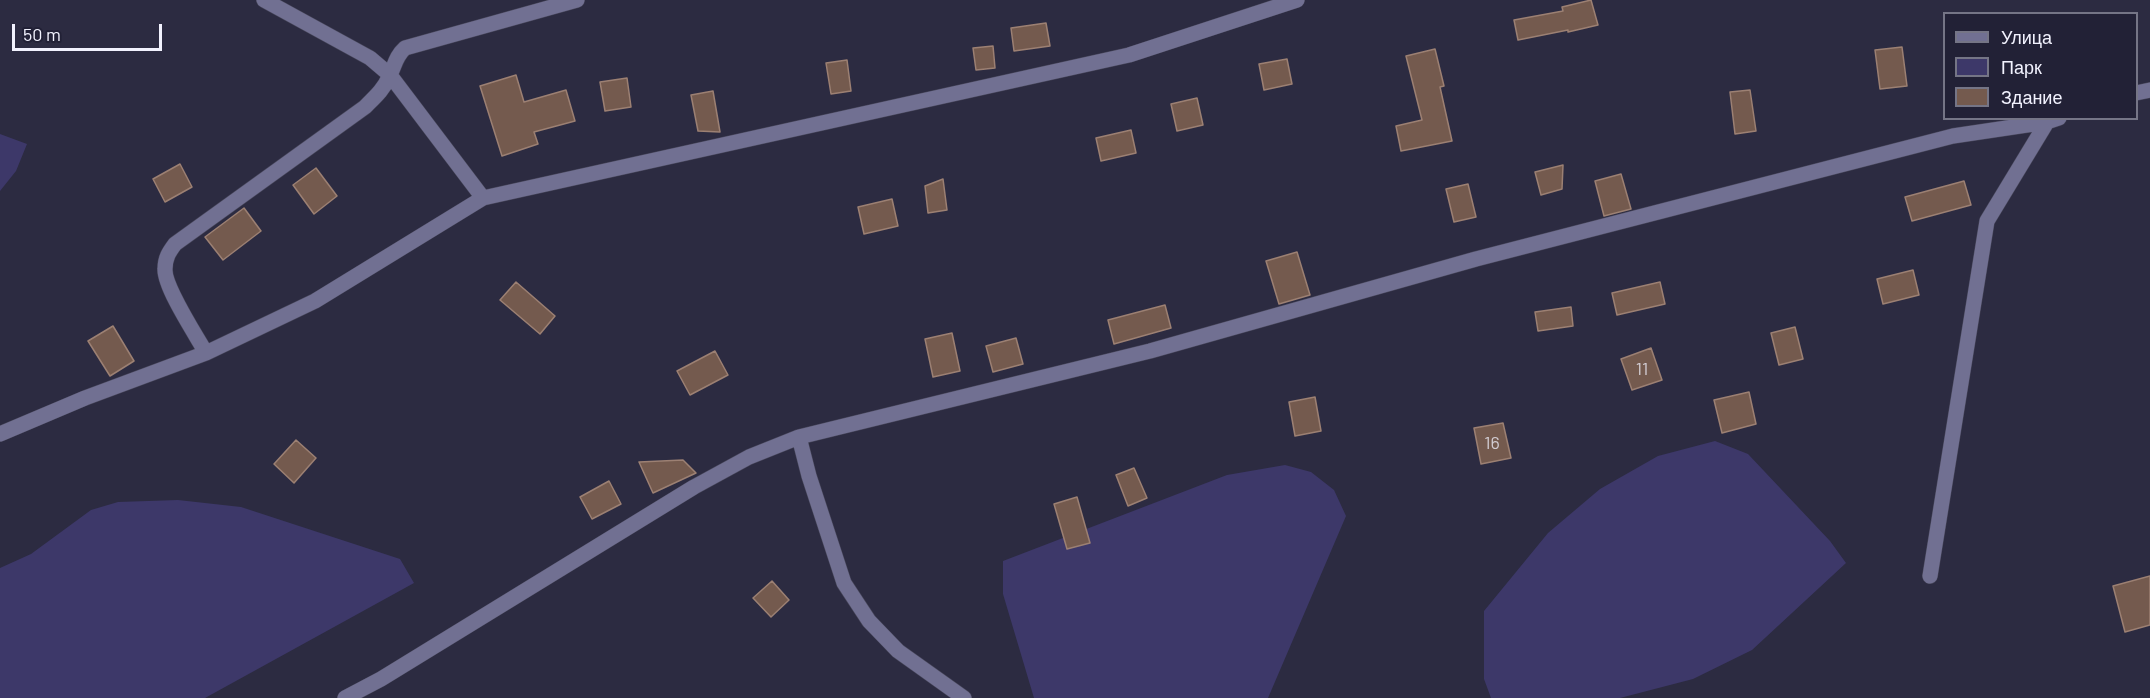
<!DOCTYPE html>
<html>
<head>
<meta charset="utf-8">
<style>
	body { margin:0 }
	#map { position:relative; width:2150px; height:698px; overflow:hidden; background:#2c2b41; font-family:Barlow,sans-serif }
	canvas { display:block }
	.legend { position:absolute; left:1943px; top:12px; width:195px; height:108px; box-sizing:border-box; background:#222136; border:2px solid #757586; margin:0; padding:8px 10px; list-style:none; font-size:18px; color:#f2f2fe }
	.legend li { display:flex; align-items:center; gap:12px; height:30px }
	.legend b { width:30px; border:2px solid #757586 }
	.scale { position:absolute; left:12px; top:24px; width:150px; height:27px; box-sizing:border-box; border:3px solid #f2f2fe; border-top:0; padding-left:8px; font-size:18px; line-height:21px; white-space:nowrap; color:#f2f2fe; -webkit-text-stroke:4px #222136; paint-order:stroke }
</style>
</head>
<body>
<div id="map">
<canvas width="2150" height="698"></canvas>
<ul class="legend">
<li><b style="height:8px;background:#717092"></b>Улица</li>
<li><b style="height:16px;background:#3d3869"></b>Парк</li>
<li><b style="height:16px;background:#745a4e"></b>Здание</li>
</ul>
<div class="scale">50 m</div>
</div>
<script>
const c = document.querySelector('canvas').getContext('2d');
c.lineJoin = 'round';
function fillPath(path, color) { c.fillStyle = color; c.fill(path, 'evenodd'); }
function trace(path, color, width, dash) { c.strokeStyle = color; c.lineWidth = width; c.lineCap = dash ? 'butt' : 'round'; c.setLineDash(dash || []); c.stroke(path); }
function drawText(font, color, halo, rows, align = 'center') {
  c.font = font + ' Barlow,sans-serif'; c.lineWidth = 6; c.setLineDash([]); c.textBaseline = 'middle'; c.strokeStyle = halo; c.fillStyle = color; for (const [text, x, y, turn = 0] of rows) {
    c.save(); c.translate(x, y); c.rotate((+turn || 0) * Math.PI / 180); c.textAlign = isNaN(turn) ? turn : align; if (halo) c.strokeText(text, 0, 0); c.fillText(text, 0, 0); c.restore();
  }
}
const green = new Path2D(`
	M 0,134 L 27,144 L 16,171 L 0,191 Z
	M 1715,441 L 1748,454 L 1830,541 L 1846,563 L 1752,650 L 1693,679 L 1620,698 L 1491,698 L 1484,679 L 1484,611 L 1548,533 L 1600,489 L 1658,456 Z
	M 1285,465 L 1311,472 L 1334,490 L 1346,516 L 1268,698 L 1034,698 L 1003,594 L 1003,561 L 1227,475 Z
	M 178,500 L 241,507 L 400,559 L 414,583 L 205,698 L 0,698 L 0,568 L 31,554 L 91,510 L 118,502 Z`);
const building = new Path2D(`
	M 1591,0 L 1598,25 L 1568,32 L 1568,30 L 1518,40 L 1514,20 L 1563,11 L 1562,7 Z
	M 1046,23 L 1050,46 L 1014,51 L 1011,28 Z
	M 993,46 L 995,68 L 976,70 L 973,48 Z
	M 1902,47 L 1907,86 L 1880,89 L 1875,50 Z
	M 1435,49 L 1444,86 L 1440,87 L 1452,141 L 1401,151 L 1396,126 L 1422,120 L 1406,56 Z
	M 1287,59 L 1292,84 L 1264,90 L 1259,64 Z
	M 847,60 L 851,91 L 831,94 L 826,63 Z
	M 516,75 L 524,102 L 566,90 L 575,121 L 534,132 L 538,144 L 502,156 L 480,86 Z
	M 627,78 L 631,107 L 605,111 L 600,82 Z
	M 1750,90 L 1756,131 L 1735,134 L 1730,92 Z
	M 713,91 L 720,132 L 698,131 L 691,95 Z
	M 1197,98 L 1203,125 L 1177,131 L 1171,104 Z
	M 1131,130 L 1136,153 L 1101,161 L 1096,138 Z
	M 180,164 L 192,187 L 165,202 L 153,179 Z
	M 1563,165 L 1562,189 L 1541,195 L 1535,172 Z
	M 316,168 L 337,196 L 314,214 L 293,185 Z
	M 1621,174 L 1631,209 L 1604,216 L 1595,181 Z
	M 943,179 L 947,210 L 928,213 L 925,186 Z
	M 1964,181 L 1971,205 L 1912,221 L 1905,197 Z
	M 1468,184 L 1476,217 L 1454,222 L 1446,189 Z
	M 892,199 L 898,226 L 864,234 L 858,207 Z
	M 244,208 L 261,231 L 223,260 L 205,237 Z
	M 1297,252 L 1310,295 L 1279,304 L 1266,261 Z
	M 1913,270 L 1919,295 L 1883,304 L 1877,279 Z
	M 516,282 L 555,316 L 540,334 L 500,300 Z
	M 1660,282 L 1665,304 L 1617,315 L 1612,293 Z
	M 1165,305 L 1171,328 L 1114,344 L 1108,320 Z
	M 1571,307 L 1573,326 L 1538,331 L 1535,312 Z
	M 113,326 L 134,361 L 110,376 L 88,341 Z
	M 1795,327 L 1803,359 L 1779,365 L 1771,333 Z
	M 952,333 L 960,371 L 933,377 L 925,339 Z
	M 1016,338 L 1023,364 L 993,372 L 986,346 Z
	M 1651,348 L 1662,380 L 1632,390 L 1621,359 Z
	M 715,351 L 728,375 L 690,395 L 677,371 Z
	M 1749,392 L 1756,424 L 1722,433 L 1714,400 Z
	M 1315,397 L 1321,431 L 1295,436 L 1289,402 Z
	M 1503,423 L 1511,458 L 1481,464 L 1474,428 Z
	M 296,440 L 316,458 L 294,483 L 274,464 Z
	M 683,460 L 696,473 L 653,493 L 639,462 Z
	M 1134,468 L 1147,498 L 1128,506 L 1116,475 Z
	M 609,481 L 621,504 L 592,519 L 580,497 Z
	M 1077,497 L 1090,543 L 1067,549 L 1054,504 Z
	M 2150,576 L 2150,625 L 2125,632 L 2113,586 Z
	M 772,581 L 789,600 L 771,617 L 753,598 Z`);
const street = new Path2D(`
	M 264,0 L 370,58 L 390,75 L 483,198
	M 2136,93 L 2150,90
	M 206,353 C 196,335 164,287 165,269 C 165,258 169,252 175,244 L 365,107 C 375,97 384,89 389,77 C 395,66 395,57 405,48 L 577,0
	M 0,434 L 85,398 L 206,353 L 315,301 L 483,198 L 1129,55 L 1297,0
	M 799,437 L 809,476 L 844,583 L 869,621 L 898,651 L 964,698
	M 1930,576 L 1987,221 L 2047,122 L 2059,118
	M 345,698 L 381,679 L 694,487 L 749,457 L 799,437 L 1150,351 L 1476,259 L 1953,136 L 2047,122`);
const numberNames = [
	["11",1642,369],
	["16",1492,443]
];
fillPath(green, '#3d3869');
fillPath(building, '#745a4e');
trace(building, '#9c8073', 1.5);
trace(street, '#48475b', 16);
trace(street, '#717092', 15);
drawText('18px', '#d2ccd2', null, numberNames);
</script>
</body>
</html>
